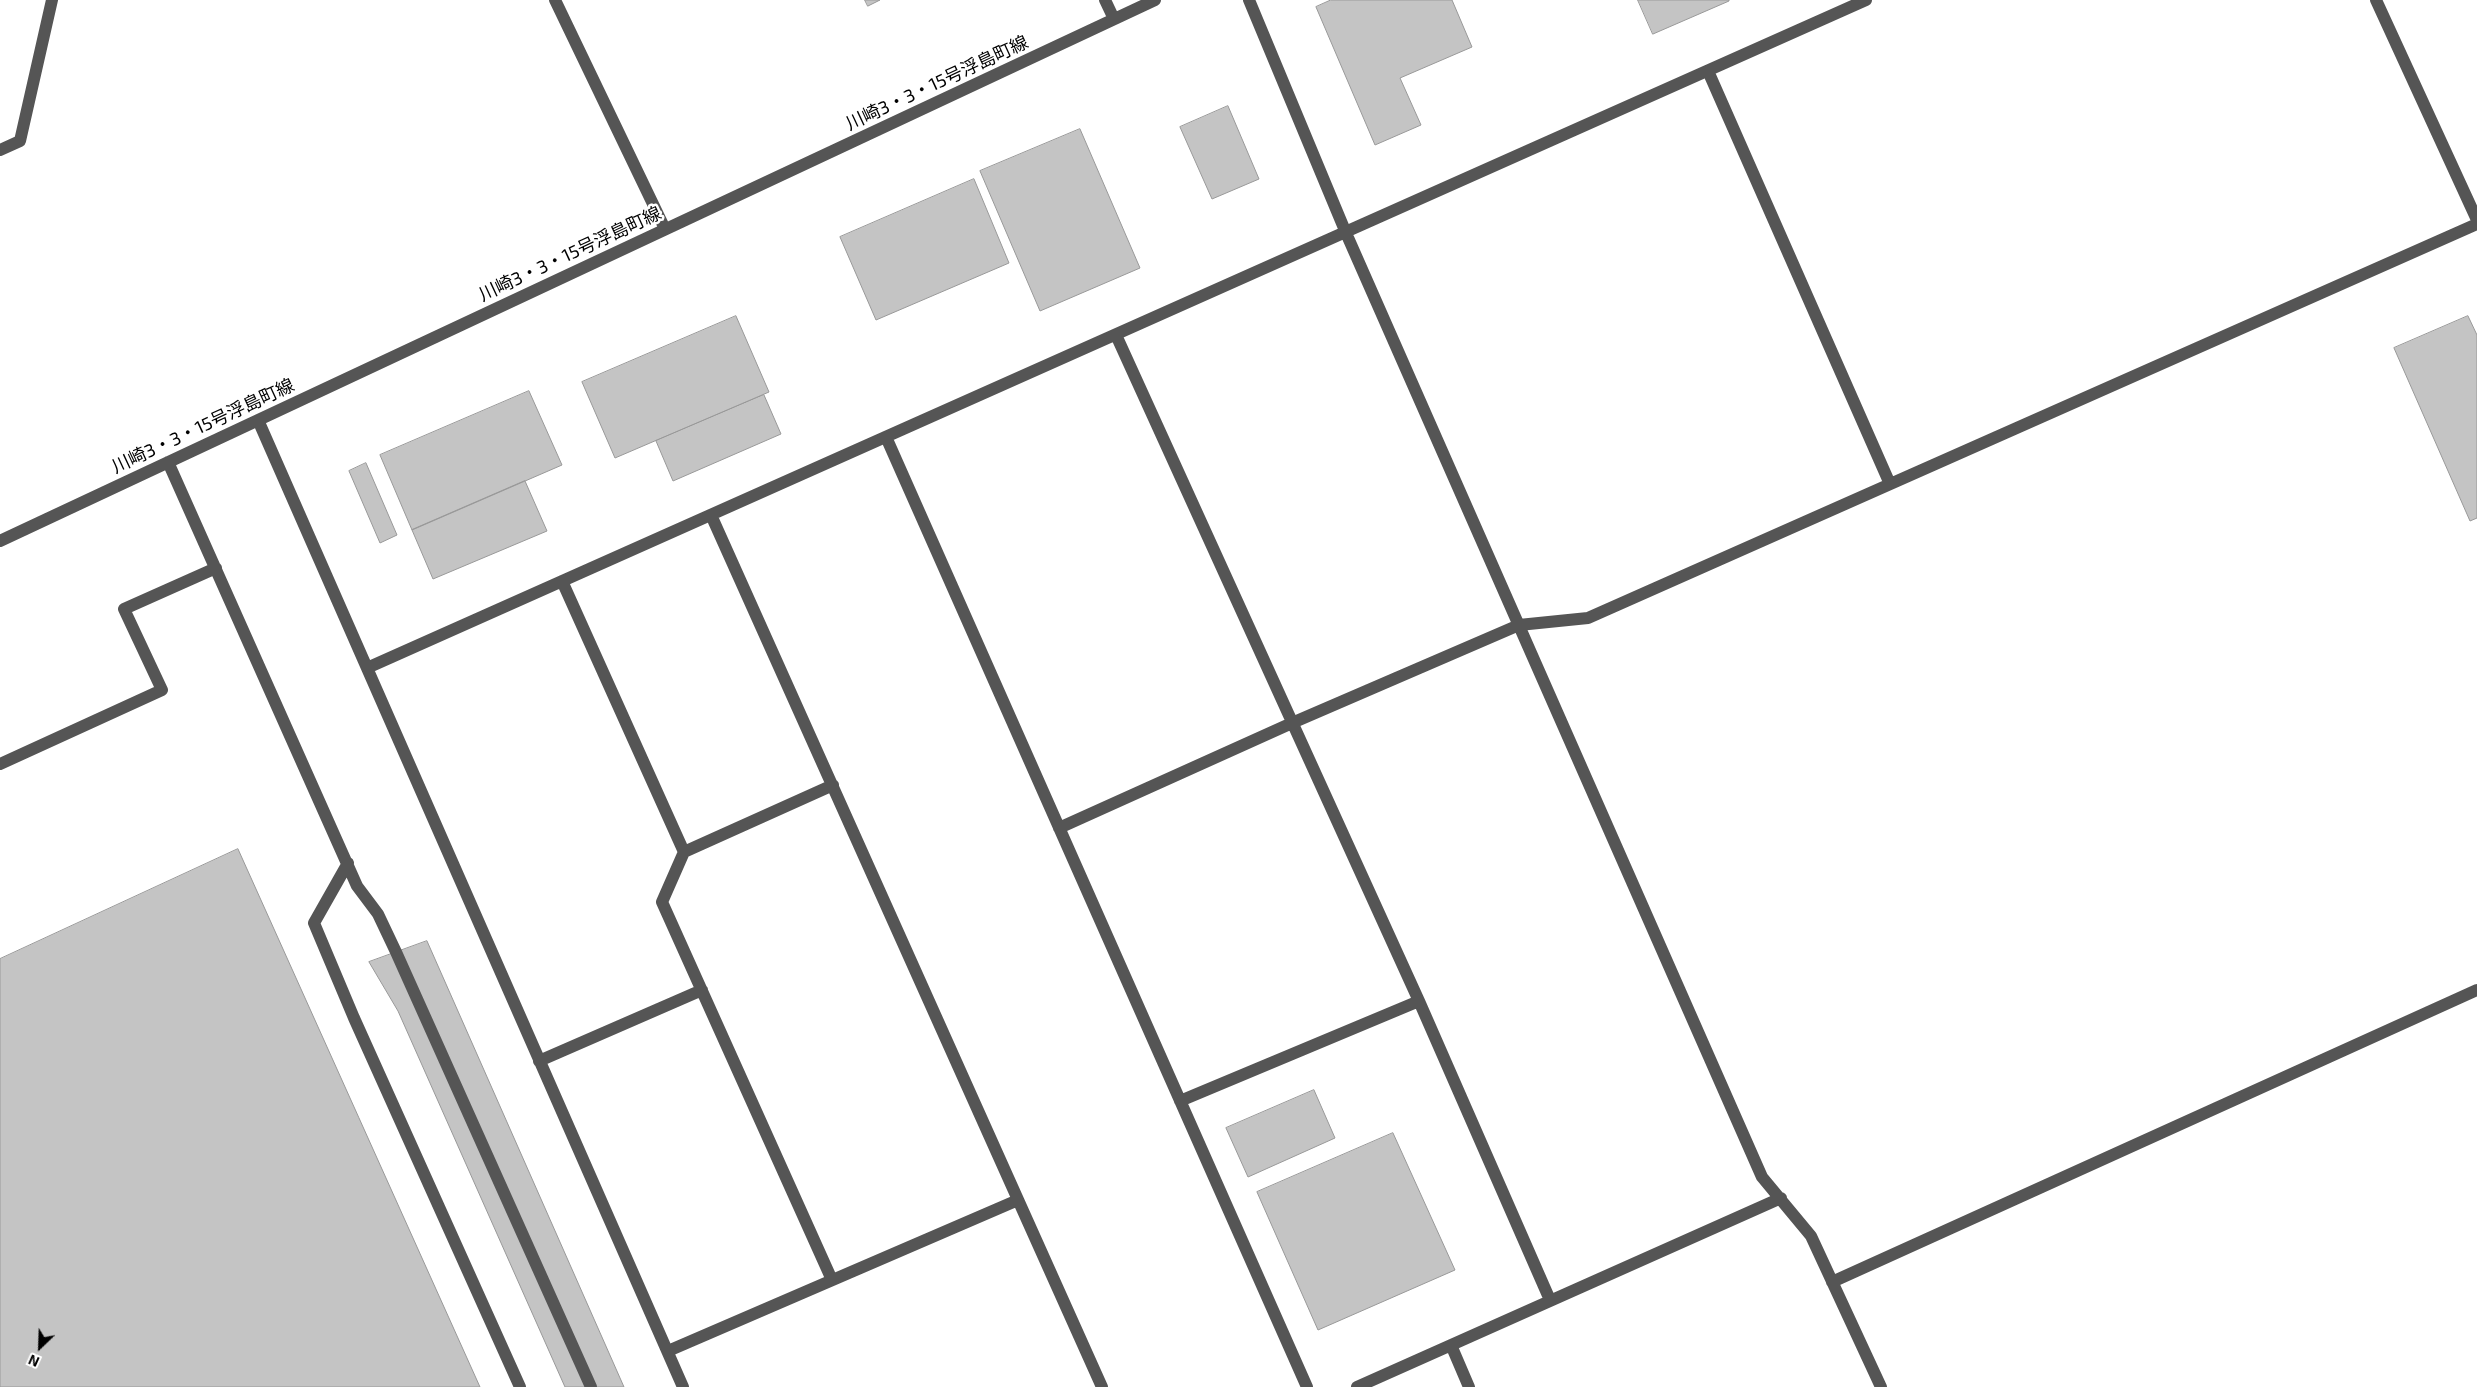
<!DOCTYPE html>
<html>
<head>
<meta charset="utf-8">
<style>
	body { margin:0 }
	#map { position:relative; width:2477px; height:1387px; overflow:hidden; background:#fff; font-family:"Exo 2",sans-serif }
	canvas { display:block }
	.north { position:absolute; left:15px; top:1322px; width:50px; height:50px; -webkit-text-stroke:4px #fff; paint-order:stroke; rotate:204deg; font-size:14px; font-weight:700; line-height:20px; text-align:center; color:#000 }
	.north::after { content:''; display:block; margin:auto; width:18px; height:22px; background:#000; clip-path:polygon(50% 0,100% 100%,50% 72%,0 100%) }
</style>
</head>
<body>
<div id="map">
<canvas width="2477" height="1387"></canvas>
<div class="north">N</div>
</div>
<script>
const c = document.querySelector('canvas').getContext('2d');
c.lineJoin = 'round';
function fillPath(path, color) { c.fillStyle = color; c.fill(path, 'evenodd'); }
function trace(path, color, width, dash) { c.strokeStyle = color; c.lineWidth = width; c.lineCap = dash ? 'butt' : 'round'; c.setLineDash(dash || []); c.stroke(path); }
function drawText(font, color, halo, rows, align = 'center') {
  c.font = font + ' "Exo 2","Noto Sans JP",sans-serif'; c.lineWidth = 5; c.setLineDash([]); c.textBaseline = 'middle'; c.strokeStyle = halo; c.fillStyle = color; for (const [text, x, y, turn = 0] of rows) {
    c.save(); c.translate(x, y); c.rotate((+turn || 0) * Math.PI / 180); c.textAlign = isNaN(turn) ? turn : align; if (halo) c.strokeText(text, 0, 0); c.fillText(text, 0, 0); c.restore();
  }
}
const building = new Path2D(`
	M 865,0 L 880,0 L 868,6 Z
	M 1331,0 L 1452,0 L 1472,47 L 1400,78 L 1421,125 L 1375,145 L 1316,7 Z
	M 1638,0 L 1729,0 L 1729,1 L 1653,34 Z
	M 1228,106 L 1259,179 L 1212,199 L 1180,127 Z
	M 1080,129 L 1140,268 L 1040,311 L 980,171 Z
	M 974,179 L 1009,263 L 876,320 L 840,237 Z
	M 736,316 L 769,392 L 615,458 L 582,382 Z
	M 2468,316 L 2477,335 L 2477,518 L 2470,521 L 2394,348 Z
	M 529,391 L 562,465 L 412,530 L 380,455 Z
	M 764,395 L 781,434 L 673,481 L 656,441 Z
	M 366,463 L 397,535 L 380,543 L 349,471 Z
	M 525,481 L 547,531 L 433,579 L 412,530 Z
	M 238,849 L 480,1387 L 0,1387 L 0,959 Z
	M 427,941 L 624,1387 L 565,1387 L 398,1011 L 369,962 Z
	M 1314,1090 L 1335,1138 L 1248,1177 L 1226,1128 Z
	M 1393,1133 L 1455,1270 L 1318,1330 L 1257,1192 Z`);
const minor = new Path2D(`
	M 555,0 L 665,229
	M 1105,0 L 1114,19
	M 1249,0 L 1346,233 L 1762,1177 L 1811,1236 L 1881,1387
	M 2376,0 L 2477,220
	M 1708,71 L 1890,484
	M 0,150 L 20,141 L 52,0
	M 1116,335 L 1419,1001 L 1550,1300
	M 258,420 L 683,1387
	M 886,437 L 1307,1387
	M 168,462 L 357,886 L 378,914 L 396,952 L 591,1387
	M 711,515 L 1102,1387
	M 0,541 L 1155,0
	M 562,581 L 684,852
	M 367,668 L 1866,0
	M 0,764 L 162,690 L 124,609 L 216,568
	M 1059,828 L 1292,723 L 1519,625 L 1588,618 L 2477,224
	M 348,863 L 314,923 L 354,1018 L 520,1387
	M 539,1061 L 702,990
	M 1180,1101 L 1419,1001
	M 832,1280 L 662,902 L 684,852 L 833,785
	M 1832,1282 L 2477,990
	M 1451,1345 L 1469,1387
	M 668,1351 L 1018,1200
	M 1357,1387 L 1781,1198`);
const streetNames = [
	["川崎3・3・15号浮島町線",937,83,-25],
	["川崎3・3・15号浮島町線",570,254,-25],
	["川崎3・3・15号浮島町線",203,426,-25]
];
fillPath(building, '#c4c4c4');
trace(building, '#999', 1);
trace(minor, '#555', 12);
drawText('18px', '#000', '#fff', streetNames);
</script>
</body>
</html>
